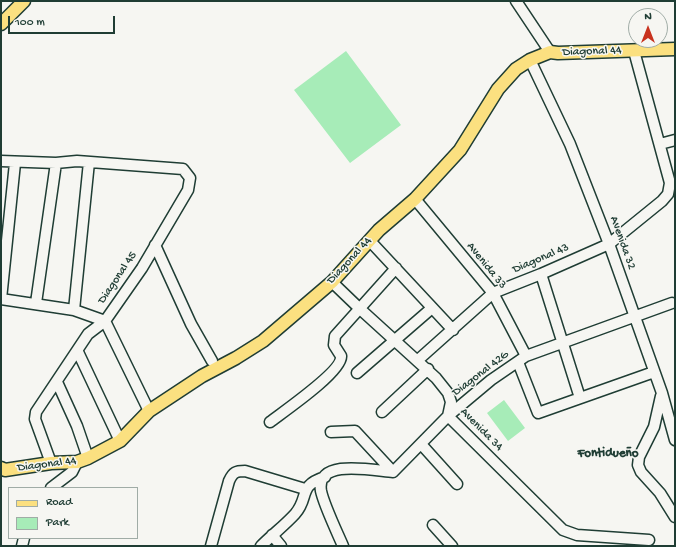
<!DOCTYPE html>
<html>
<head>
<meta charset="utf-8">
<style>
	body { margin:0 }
	#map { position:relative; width:676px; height:547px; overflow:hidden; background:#f6f6f2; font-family:"Gochi Hand",sans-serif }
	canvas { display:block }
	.frame { position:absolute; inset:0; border:2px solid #1f3d34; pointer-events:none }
	.legend { position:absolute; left:8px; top:487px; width:130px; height:52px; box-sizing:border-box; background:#f6f6f2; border:1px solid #a0aca6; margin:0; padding:5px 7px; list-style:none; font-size:12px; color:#1f3d34 }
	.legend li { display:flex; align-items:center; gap:8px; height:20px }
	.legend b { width:20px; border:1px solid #a0aca6 }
	.north { position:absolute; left:628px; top:8px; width:40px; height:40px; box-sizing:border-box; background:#f6f6f2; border:1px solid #a0aca6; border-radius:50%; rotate:0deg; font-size:11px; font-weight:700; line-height:16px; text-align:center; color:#1f3d34 }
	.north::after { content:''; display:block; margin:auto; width:14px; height:18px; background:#c8321e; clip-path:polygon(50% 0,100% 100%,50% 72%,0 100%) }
	.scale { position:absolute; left:8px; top:16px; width:107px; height:18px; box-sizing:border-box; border:2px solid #1f3d34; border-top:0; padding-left:5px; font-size:12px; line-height:14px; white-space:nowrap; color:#1f3d34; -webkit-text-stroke:3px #f6f6f2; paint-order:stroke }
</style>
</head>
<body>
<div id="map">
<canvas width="676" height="547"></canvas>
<div class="frame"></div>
<ul class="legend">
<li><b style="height:5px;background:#fbe080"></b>Road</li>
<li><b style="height:11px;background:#a7ecb8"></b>Park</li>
</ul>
<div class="north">N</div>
<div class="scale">100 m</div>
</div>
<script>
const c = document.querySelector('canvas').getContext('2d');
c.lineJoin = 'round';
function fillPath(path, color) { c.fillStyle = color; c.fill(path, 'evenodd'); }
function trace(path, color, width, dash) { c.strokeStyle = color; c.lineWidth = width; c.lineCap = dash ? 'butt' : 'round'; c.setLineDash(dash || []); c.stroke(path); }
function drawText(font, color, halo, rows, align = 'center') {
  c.font = font + ' "Gochi Hand",sans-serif'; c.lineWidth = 3; c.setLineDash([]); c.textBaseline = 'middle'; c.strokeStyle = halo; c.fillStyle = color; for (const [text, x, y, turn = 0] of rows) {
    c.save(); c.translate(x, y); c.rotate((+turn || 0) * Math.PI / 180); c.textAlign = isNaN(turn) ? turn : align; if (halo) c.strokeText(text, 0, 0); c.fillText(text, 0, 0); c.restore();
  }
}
const green = new Path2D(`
	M 346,51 L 401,125 L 350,163 L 294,90 Z
	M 504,400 L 525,428 L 508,441 L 487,413 Z`);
const minor = new Path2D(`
	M 516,1 L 550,52
	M 530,60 L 570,144 L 609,244 L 662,393 L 675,440
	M 660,144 L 675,140
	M 1,161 L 56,163 L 77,161 L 183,169 L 190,178 L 188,190 L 142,268 L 105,321 L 74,310 L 1,299
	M 415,199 L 493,293 L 526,356
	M 370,241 L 453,330
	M 155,245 L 191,324 L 212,361
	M 541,274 L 580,398
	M 332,282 L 359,308 L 436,378 L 448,393 L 451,402 L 448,416 L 563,530 L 577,535 L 649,540
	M 1,299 L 15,163
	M 36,303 L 56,163
	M 74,310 L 89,162
	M 78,352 L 120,441
	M 418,360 L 493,293 L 541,274 L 609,244 L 662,201 L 668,194 L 670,183 L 634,51
	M 518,362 L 538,413 L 654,372
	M 357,373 L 432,308
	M 57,382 L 77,426 L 88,458
	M 661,396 L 654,427 L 639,457 L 638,465 L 641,472 L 660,493 L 675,517
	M 382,412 L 428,369
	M 270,422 C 283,412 343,371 341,356 L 334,345 L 335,336 L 396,268
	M 331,432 L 355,431 L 393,472
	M 421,444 L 457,484
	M 51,463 L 35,419 L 36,412 L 88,334 L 105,321 L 149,411
	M 51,488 L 72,472 L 77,462
	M 433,525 L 452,546
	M 272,535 L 281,546
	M 22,546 L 24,538
	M 211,546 L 229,481 C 233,472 236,471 245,471 L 305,489
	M 261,546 C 272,535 285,525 295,514 C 310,497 297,486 325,477
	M 343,546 C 337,532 324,505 321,491 C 315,457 376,471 393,472 L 448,416 L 491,380 L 526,356 L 672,303`);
const major = new Path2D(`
	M 1,24 L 24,1
	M 1,468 L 5,470 L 51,463 L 77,462 L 88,458 L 120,441 L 149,411 L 202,376 L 236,358 L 263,341 L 332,282 L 379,230 L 415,199 L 460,150 L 498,89 L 516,69 L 530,60 L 550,52 L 558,53 L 675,49`);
const streetNames = [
	["Diagonal 44",592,52,-2],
	["Avenida 32",622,243,70],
	["Diagonal 43",541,259,-23],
	["Diagonal 44",350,261,-47],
	["Avenida 33",486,266,51],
	["Diagonal 45",118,278,-56],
	["Diagonal 42G",481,374,-37],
	["Avenida 34",481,430,45],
	["Diagonal 44",47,465,-7]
];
const neighbourhoodNames = [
	["Fontidueño",608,454]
];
fillPath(green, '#a7ecb8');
trace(minor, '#1f3d34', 13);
trace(major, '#1f3d34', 15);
trace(minor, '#f6f6f2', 10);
trace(major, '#fbe080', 12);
drawText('12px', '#1f3d34', '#f6f6f2', streetNames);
drawText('bold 13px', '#1f3d34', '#f6f6f2', neighbourhoodNames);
</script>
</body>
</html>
